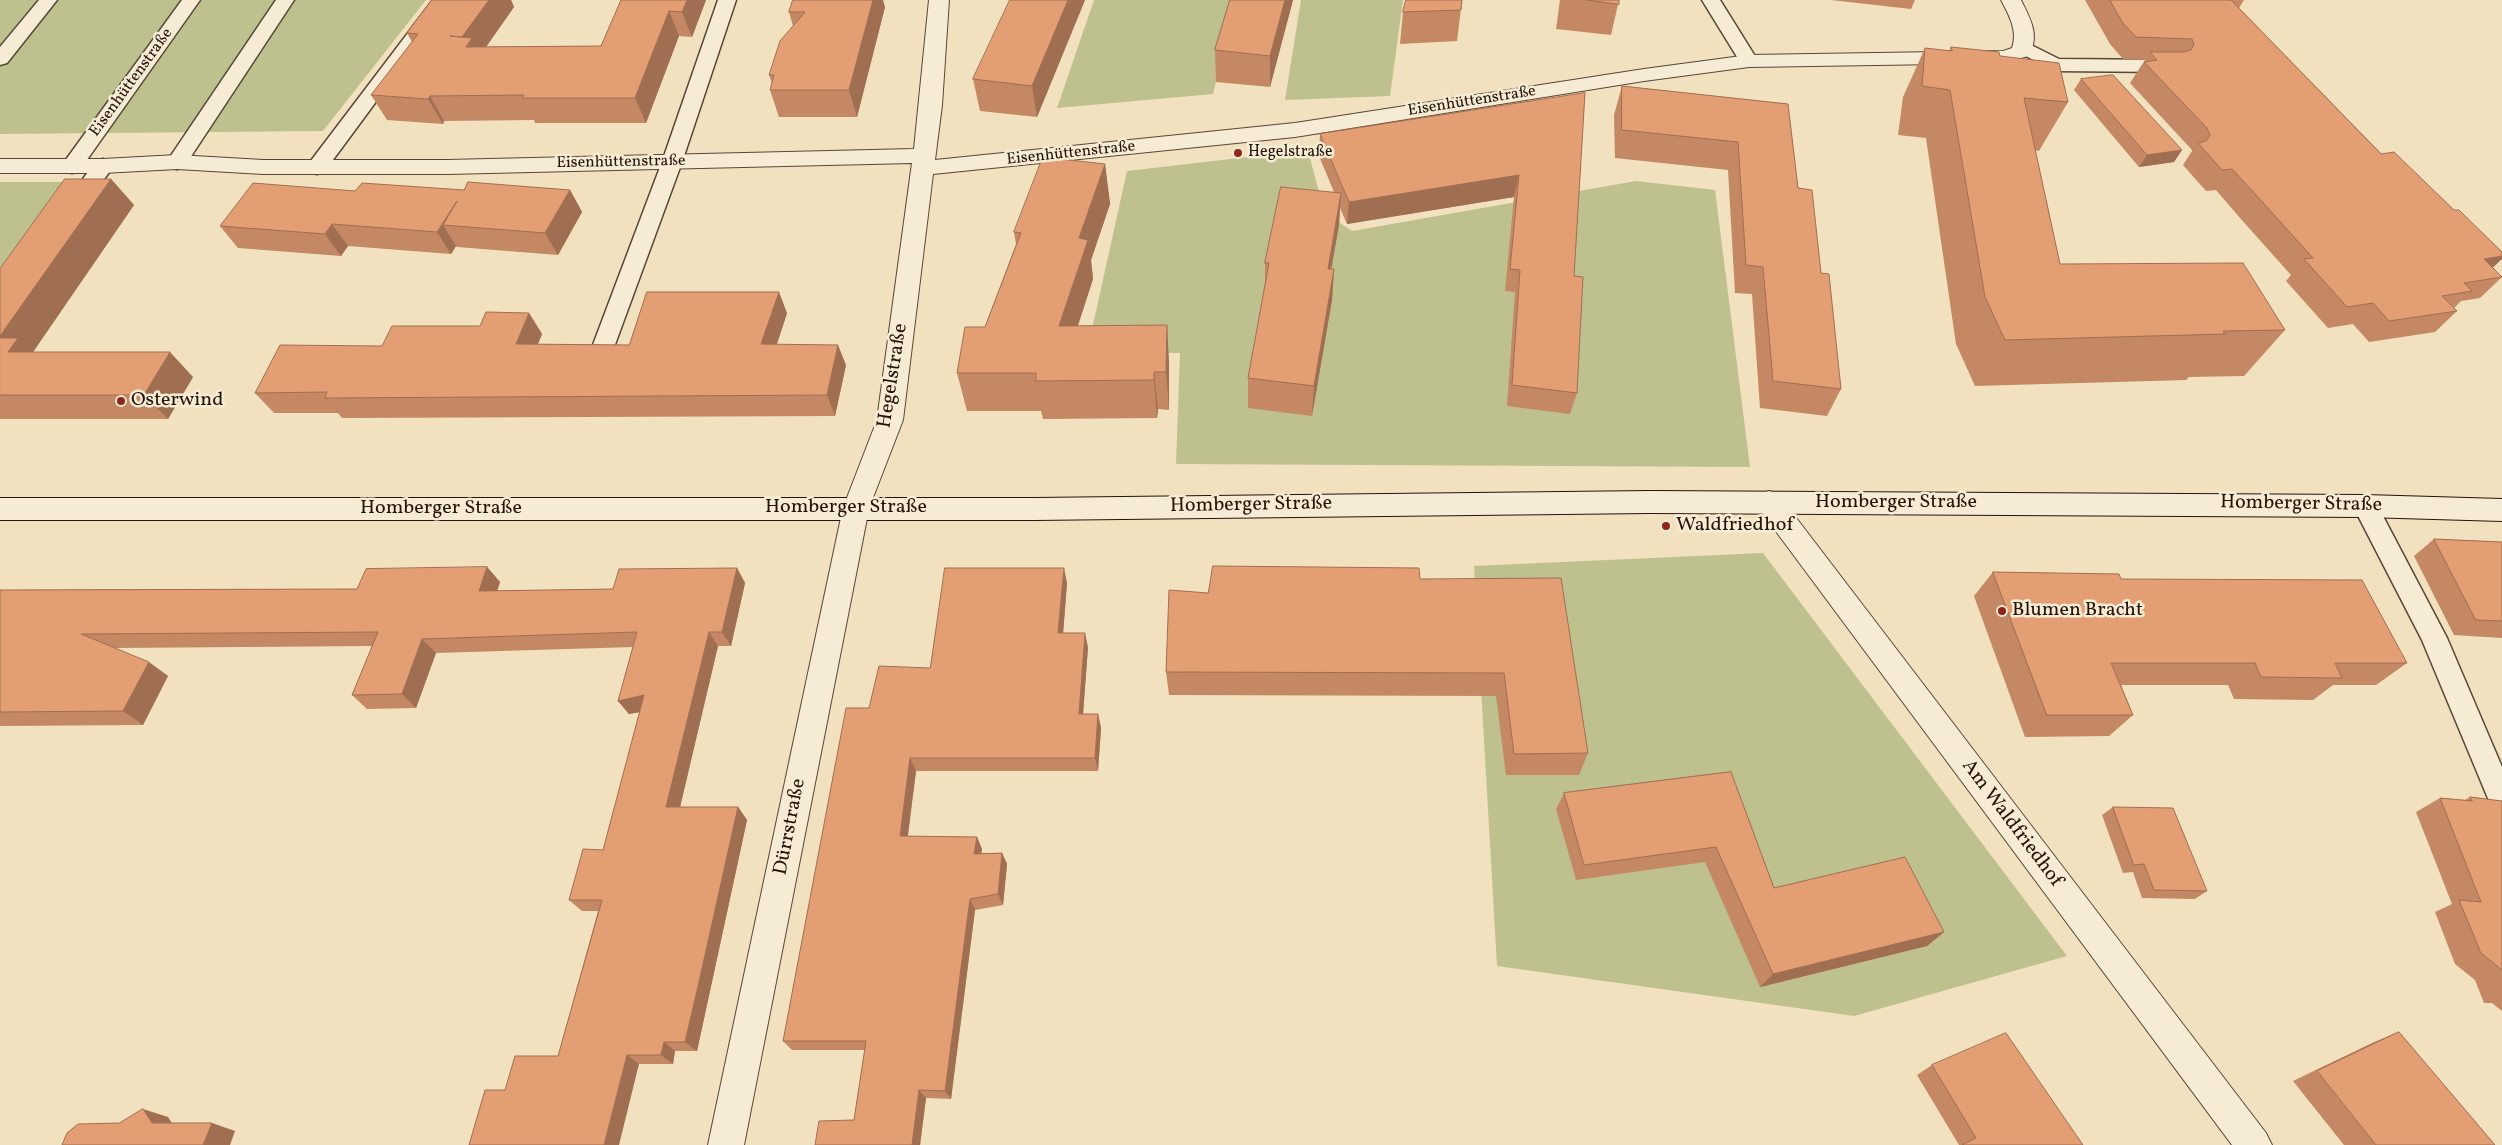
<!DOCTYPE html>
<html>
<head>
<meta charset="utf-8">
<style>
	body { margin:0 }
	canvas { display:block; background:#f1e1be }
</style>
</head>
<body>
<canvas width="2502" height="1145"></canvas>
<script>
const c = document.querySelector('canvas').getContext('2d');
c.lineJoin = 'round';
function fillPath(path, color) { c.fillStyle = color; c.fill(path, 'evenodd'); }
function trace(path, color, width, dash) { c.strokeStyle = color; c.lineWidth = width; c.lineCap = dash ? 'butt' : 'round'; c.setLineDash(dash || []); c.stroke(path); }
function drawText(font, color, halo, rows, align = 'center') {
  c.font = font + ' Vollkorn,serif'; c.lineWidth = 5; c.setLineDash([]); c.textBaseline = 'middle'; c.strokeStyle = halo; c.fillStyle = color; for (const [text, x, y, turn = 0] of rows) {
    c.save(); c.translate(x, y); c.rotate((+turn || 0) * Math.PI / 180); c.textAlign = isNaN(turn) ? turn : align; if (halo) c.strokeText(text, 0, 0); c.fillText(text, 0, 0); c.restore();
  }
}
const green = new Path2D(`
	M 0,0 L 426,0 L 323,131 L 0,134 Z
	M 1094,0 L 1236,0 L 1213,94 L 1057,108 Z
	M 1301,0 L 1403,0 L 1390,96 L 1285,100 Z
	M 1308,150 L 1324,212 L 1352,231 L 1636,181 L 1715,190 L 1750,467 L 1176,464 L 1180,353 L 1087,352 L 1127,171 Z
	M 0,182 L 71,182 L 0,281 Z
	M 1763,553 L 2067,956 L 1854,1016 L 1497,966 L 1474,566 Z`);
const service = new Path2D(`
	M 39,0 L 57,0 L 7,63 L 0,65 L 0,47 Z
	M 182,0 L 200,0 L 79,171 L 72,173 L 65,171 L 62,166 L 65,161 Z
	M 276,0 L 294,0 L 184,167 L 177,169 L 170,167 L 167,162 L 170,157 Z
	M 433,0 L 451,0 L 324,172 L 317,174 L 310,172 L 307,167 L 310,162 Z
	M 718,0 L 736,0 L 682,162 L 613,350 L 610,356 L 602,358 L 594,356 L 591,350 L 662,162 Z
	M 1702,0 L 1720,0 L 1758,61 L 1756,65 L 1742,65 Z
	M 2023,41 L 2059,59 L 2169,60 L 2176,62 L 2178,66 L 2176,70 L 2169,72 L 2055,71 L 2016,51 L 2014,47 L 2016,43 Z
	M 103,159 L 110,161 L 113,166 L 110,171 L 81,211 L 74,213 L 67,211 L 64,206 L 67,201 L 96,161 Z
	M 2365,496 L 2374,499 L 2447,638 L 2502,767 L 2502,812 L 2492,808 L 2422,640 L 2353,506 L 2356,499 Z`);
const minor = new Path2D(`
	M 929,0 L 949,0 L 942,105 L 935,160 L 1295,123 L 1644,69 L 1749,55 L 2003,51 L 2012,48 C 2018,31 2009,15 2001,0 L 2021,0 C 2030,18 2041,37 2028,56 L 2004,63 L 1749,67 L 1644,81 L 1295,137 L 933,174 L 903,420 L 869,508 L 744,1145 L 708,1145 L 843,508 L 877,420 L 912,163 L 447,174 L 263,174 L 177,169 L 103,173 L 0,173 L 0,159 L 103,159 L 177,155 L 263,160 L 447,160 L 914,149 Z
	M 1769,491 L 1778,494 L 2266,1133 L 2272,1145 L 2232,1145 L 1760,510 L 1756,502 L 1760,494 Z`);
const secondary = new Path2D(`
	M 1650,491 L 2365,495 L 2502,499 L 2502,521 L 2365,517 L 1650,513 L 1034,520 L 0,520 L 0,498 L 1034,498 Z`);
const wall = new Path2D(`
	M 432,0 L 511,0 L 514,7 L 486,47 L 601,46 L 621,0 L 706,0 L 692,37 L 679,36 L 646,123 L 535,123 L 534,120 L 444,121 L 443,124 L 387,120 L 371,95 L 412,42 L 407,33 Z
	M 1085,0 L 1037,117 L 980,111 L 973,79 Z
	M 1230,0 L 1293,0 L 1270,87 L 1216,82 L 1215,50 Z
	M 1462,0 L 1457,41 L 1400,44 L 1403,12 Z
	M 1560,0 L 1619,0 L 1611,35 L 1556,29 Z
	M 1831,0 L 1915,0 L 1911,9 Z
	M 2085,0 L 2244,0 L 2239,8 L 2502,277 L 2480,298 L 2461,301 L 2454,308 L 2457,311 L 2435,332 L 2369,342 L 2353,324 L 2328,328 L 2286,281 L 2291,275 L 2240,218 L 2216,190 L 2206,191 L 2183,165 L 2192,151 L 2192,150 L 2130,83 L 2145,60 L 2123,59 L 2110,44 Z
	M 885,7 L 857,117 L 779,117 L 770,90 L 772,83 L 769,75 L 793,26 L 789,12 Z
	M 1951,47 L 2000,56 L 2068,102 L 2039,151 L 2035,150 L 2060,264 L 2285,330 L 2244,376 L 2189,377 L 2186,380 L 1975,386 L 1956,344 L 1926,138 L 1898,135 L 1903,97 L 1925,48 L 1949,51 Z
	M 2081,79 L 2182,150 L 2174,162 L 2139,167 L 2074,90 Z
	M 1622,86 L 1788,104 L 1798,188 L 1821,273 L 1841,389 L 1827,416 L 1760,408 L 1752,294 L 1735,293 L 1728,170 L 1615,158 L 1614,115 Z
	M 1585,93 L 1574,276 L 1577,393 L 1570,414 L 1507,406 L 1515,292 L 1505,291 L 1514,197 L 1347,224 L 1340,208 L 1339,225 L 1331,269 L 1334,269 L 1332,300 L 1312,416 L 1248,408 L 1248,378 L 1265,285 L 1265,263 L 1334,192 L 1319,156 L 1320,134 Z
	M 1105,164 L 1110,204 L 1091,260 L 1093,279 L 1078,326 L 1167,325 L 1169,364 L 1169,410 L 1158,409 L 1157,418 L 1043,419 L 1041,411 L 967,411 L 957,373 L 985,327 L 1016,244 L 1014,232 Z
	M 111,179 L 134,205 L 33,352 L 193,377 L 168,419 L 0,419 L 0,269 Z
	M 570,190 L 582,212 L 558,255 L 457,247 L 456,246 L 451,254 L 348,246 L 341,256 L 238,248 L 220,226 L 355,191 Z
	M 529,313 L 542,334 L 538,344 L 629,345 L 787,313 L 777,344 L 846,365 L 835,416 L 342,418 L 338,413 L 274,413 L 255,393 L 382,346 L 480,326 Z
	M 2434,539 L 2502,542 L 2502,638 L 2454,635 L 2414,556 Z
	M 487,567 L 500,582 L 497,591 L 613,589 L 737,568 L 745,583 L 731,646 L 718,646 L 680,807 L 738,807 L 747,820 L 697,1051 L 675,1051 L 673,1064 L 639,1064 L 505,1090 L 558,1056 L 598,911 L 582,911 L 569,900 L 603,850 L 640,712 L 629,714 L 618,701 L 633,647 L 436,653 L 416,708 L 367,709 L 352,695 L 372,646 L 116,648 L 168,676 L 143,725 L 0,726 L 0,590 L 357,589 Z
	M 1993,572 L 2121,579 L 2407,663 L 2376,685 L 2333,685 L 2313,700 L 2234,699 L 2228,685 L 2121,685 L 2133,715 L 2109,736 L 2025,737 L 1974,596 Z
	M 1420,579 L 1588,753 L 1579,775 L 1506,775 L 1496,696 L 1169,695 L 1166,672 L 1208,593 Z
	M 1067,583 L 1063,633 L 1088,647 L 1083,714 L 1098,714 L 1101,728 L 1098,771 L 916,771 L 908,836 L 977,837 L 982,849 L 981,853 L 1002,853 L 1007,864 L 1003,905 L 975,910 L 951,1099 L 926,1098 L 920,1145 L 815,1145 L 854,1120 L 865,1050 L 792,1050 L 783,1041 L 869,708 L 930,668 Z
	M 1731,772 L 1774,888 L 1944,932 L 1927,946 L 1760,987 L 1705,862 L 1576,880 L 1556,809 L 1564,793 Z
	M 2470,797 L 2502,801 L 2502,1011 L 2492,1003 L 2484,1003 L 2475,980 L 2455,964 L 2435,912 L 2452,904 L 2416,812 L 2440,798 L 2465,800 Z
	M 2113,807 L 2207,891 L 2195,899 L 2142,898 L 2133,872 L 2123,873 L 2102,815 Z
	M 2399,1032 L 2495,1145 L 2344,1145 L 2293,1081 L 2374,1042 Z
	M 1932,1065 L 2083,1145 L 1959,1145 L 1917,1075 Z`);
const shadedWall = new Path2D(`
	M 489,0 L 511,0 L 514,7 L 481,54 L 466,47 L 462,37 Z
	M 687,0 L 706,0 L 692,37 L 682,12 Z
	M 871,0 L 883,0 L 885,7 L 857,117 L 849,90 Z
	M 1068,0 L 1085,0 L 1037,117 L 1032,86 Z
	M 1285,0 L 1293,0 L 1270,87 L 1270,56 Z
	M 669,11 L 679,36 L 646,123 L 635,98 Z
	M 430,96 L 444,121 L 443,124 L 428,99 Z
	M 2182,150 L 2174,162 L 2139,167 L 2147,155 Z
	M 1105,164 L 1110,204 L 1091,260 L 1093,279 L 1065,364 L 1059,326 L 1079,238 Z
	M 1519,175 L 1514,197 L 1347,224 L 1349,202 Z
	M 111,179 L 134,205 L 33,352 L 8,352 L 0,339 L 0,336 Z
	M 570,190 L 582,212 L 558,255 L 545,233 Z
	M 1341,193 L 1339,225 L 1326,299 L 1328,269 Z
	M 457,201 L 443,225 L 456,246 L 451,254 L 437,232 Z
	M 332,224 L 348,246 L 341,256 L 325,234 Z
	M 2502,256 L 2502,259 L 2484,276 L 2484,259 Z
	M 1334,269 L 1332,300 L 1312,416 L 1314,386 Z
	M 779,292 L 787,313 L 770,365 L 761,344 Z
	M 529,313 L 542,334 L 529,365 L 516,344 Z
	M 1167,325 L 1169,364 L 1169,410 L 1166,372 Z
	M 838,345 L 846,365 L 835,416 L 827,395 Z
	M 170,352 L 193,377 L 168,419 L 144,395 Z
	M 1154,372 L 1158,409 L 1157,418 L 1154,380 Z
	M 487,567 L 500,582 L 492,606 L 479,591 Z
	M 737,568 L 745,583 L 731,646 L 722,632 Z
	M 1064,568 L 1067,583 L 1062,647 L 1058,633 Z
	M 709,632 L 718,646 L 677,820 L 666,807 Z
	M 1085,633 L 1088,647 L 1082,728 L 1079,714 Z
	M 422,639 L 436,653 L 416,708 L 402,694 Z
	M 149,662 L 168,676 L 143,725 L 123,711 Z
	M 644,695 L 655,709 L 629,714 L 618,701 Z
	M 1098,714 L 1101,728 L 1098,771 L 1095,758 Z
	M 910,758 L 916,771 L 906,848 L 900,836 Z
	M 738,807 L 747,820 L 697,1051 L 685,1042 Z
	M 977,837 L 982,849 L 979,865 L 974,854 Z
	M 1002,853 L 1007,864 L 1003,905 L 998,894 Z
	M 970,899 L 975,910 L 951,1099 L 945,1091 Z
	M 1944,932 L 1927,946 L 1760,987 L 1773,974 Z
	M 664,1042 L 675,1051 L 673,1064 L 661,1055 Z
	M 627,1055 L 639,1064 L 619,1145 L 604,1145 Z
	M 919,1090 L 926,1098 L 920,1145 L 912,1145 Z
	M 143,1109 L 168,1117 L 177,1131 L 152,1123 Z
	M 212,1123 L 235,1131 L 230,1145 L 203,1145 Z`);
const building = new Path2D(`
	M 432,0 L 489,0 L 462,37 L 450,36 L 472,38 L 466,47 L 601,46 L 621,0 L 687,0 L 682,12 L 669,11 L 635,98 L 522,98 L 524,95 L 430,96 L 428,99 L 371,95 L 418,34 L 407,33 Z
	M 793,0 L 873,0 L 849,90 L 770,90 L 774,75 L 769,75 L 780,41 L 805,12 L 789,12 Z
	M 1010,0 L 1068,0 L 1032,86 L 973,79 Z
	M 1230,0 L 1285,0 L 1270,56 L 1215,50 Z
	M 1406,0 L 1462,0 L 1461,10 L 1403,12 Z
	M 1587,0 L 1619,0 L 1619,4 Z
	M 2110,0 L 2231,0 L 2381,154 L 2394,152 L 2454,210 L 2459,210 L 2502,252 L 2502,256 L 2484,259 L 2502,277 L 2464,283 L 2472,291 L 2442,296 L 2457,311 L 2389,321 L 2373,303 L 2347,307 L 2304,259 L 2313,258 L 2257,196 L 2232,169 L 2222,170 L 2198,143 L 2206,141 L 2210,135 L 2207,128 L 2144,62 L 2157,60 L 2150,52 L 2183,52 L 2191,50 L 2194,45 L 2192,39 L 2136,37 L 2123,23 Z
	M 1951,47 L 1999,52 L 2000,56 L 2059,63 L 2068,102 L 2024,98 L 2060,264 L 2243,263 L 2285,330 L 2223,331 L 2225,334 L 2005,340 L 1985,297 L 1950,90 L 1922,86 L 1925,48 L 1952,51 Z
	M 2113,75 L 2182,150 L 2147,155 L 2081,79 Z
	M 1622,86 L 1788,104 L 1798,188 L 1812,190 L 1821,273 L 1829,274 L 1841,389 L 1773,381 L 1763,267 L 1746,265 L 1738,142 L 1622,130 Z
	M 1585,93 L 1574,276 L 1583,277 L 1577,393 L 1512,385 L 1520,270 L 1510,269 L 1519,175 L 1349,202 L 1320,134 Z
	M 1043,157 L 1105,164 L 1079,238 L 1088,240 L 1059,326 L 1167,325 L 1166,372 L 1154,372 L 1154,380 L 1036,381 L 1036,373 L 957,373 L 965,327 L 985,327 L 1021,233 L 1014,232 Z
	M 65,179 L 111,179 L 0,336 L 0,269 Z
	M 468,182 L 570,190 L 545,233 L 443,225 L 457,201 L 437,232 L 332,224 L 325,234 L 220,226 L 253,183 L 355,191 L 362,183 L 464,190 Z
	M 1281,187 L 1341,193 L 1328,269 L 1334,269 L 1314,386 L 1248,378 L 1269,263 L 1265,263 Z
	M 647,292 L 779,292 L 761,344 L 838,345 L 827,395 L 325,398 L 327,392 L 255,393 L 280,345 L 382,346 L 392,326 L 480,326 L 486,312 L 529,313 L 516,344 L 629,345 Z
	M 0,338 L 18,338 L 8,352 L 170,352 L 144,395 L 0,395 Z
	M 2434,539 L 2502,542 L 2502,621 L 2476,620 Z
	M 1213,566 L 1419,568 L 1420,579 L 1561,578 L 1588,753 L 1514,754 L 1504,673 L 1166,672 L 1169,590 L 1208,593 Z
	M 487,567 L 479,591 L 613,589 L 619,569 L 737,568 L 722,632 L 709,632 L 666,807 L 738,807 L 699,982 L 685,1042 L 664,1042 L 661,1055 L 627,1055 L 604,1145 L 469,1145 L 485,1090 L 505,1090 L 515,1056 L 558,1056 L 602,900 L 569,900 L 583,849 L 603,850 L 644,695 L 618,701 L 637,632 L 422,639 L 402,694 L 352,695 L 378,632 L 81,634 L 149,662 L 123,711 L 0,712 L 0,590 L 357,589 L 366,569 Z
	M 945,568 L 1064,568 L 1058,633 L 1085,633 L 1079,714 L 1098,714 L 1095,758 L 910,758 L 900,836 L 977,837 L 974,854 L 1002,853 L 998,894 L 970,899 L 945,1091 L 919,1090 L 912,1145 L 815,1145 L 819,1121 L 854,1120 L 866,1041 L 783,1041 L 846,708 L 869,708 L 879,666 L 930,668 Z
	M 1993,572 L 2119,574 L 2121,579 L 2362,580 L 2407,663 L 2335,663 L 2342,678 L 2261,677 L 2255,663 L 2111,663 L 2133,715 L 2047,715 Z
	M 1731,772 L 1774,888 L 1905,857 L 1944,932 L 1773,974 L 1716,847 L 1584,865 L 1564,793 Z
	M 2470,797 L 2502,801 L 2502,970 L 2481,953 L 2459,900 L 2481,902 L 2440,798 L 2472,801 Z
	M 2113,807 L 2173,808 L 2207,891 L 2154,890 L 2144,864 L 2134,865 Z
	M 2399,1032 L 2495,1145 L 2376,1145 L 2317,1071 Z
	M 2006,1033 L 2083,1145 L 1962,1145 L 1976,1138 L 1932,1065 Z
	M 143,1109 L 152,1123 L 212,1123 L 203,1145 L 62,1145 L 67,1133 L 78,1124 L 119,1123 Z`);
const markers = [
	[1238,153,5,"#8f2418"],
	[121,401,5,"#8f2418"],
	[1666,526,5,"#8f2418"],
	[2002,611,5,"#8f2418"]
];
const farStreetnames = [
	["Eisenhüttenstraße",132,83,-54],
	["Eisenhüttenstraße",1472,102,-9],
	["Eisenhüttenstraße",1071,154,-6],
	["Eisenhüttenstraße",621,163,-1]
];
const farPoinames = [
	["Hegelstraße",1248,153]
];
const streetNames = [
	["Hegelstraße",894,376,-81],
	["Homberger Straße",1896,503],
	["Homberger Straße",2301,505,1],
	["Homberger Straße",1251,506,-1],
	["Homberger Straße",846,508],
	["Homberger Straße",441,509],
	["Am Waldfriedhof",2011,824,53],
	["Dürrstraße",791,827,-79]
];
const poiNames = [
	["Osterwind",131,401],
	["Waldfriedhof",1676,526],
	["Blumen Bracht",2012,611]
];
fillPath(green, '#bec18e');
trace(service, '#574737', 3);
trace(minor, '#574737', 2);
trace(secondary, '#24140a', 2);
fillPath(service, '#f6ecd5');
fillPath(minor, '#f6ecd5');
fillPath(secondary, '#f6ecd5');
fillPath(wall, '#c48864');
fillPath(shadedWall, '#a06f51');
fillPath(building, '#e49e74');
trace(building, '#a06f51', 1);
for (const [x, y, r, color] of markers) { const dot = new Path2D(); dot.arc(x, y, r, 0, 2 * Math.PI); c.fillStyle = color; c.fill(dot); trace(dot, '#f6ecd5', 2); }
drawText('16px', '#24140a', '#f6ecd5', farStreetnames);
drawText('16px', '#24140a', '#f6ecd5', farPoinames, 'left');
drawText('20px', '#24140a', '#f6ecd5', streetNames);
drawText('20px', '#24140a', '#f6ecd5', poiNames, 'left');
</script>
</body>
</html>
